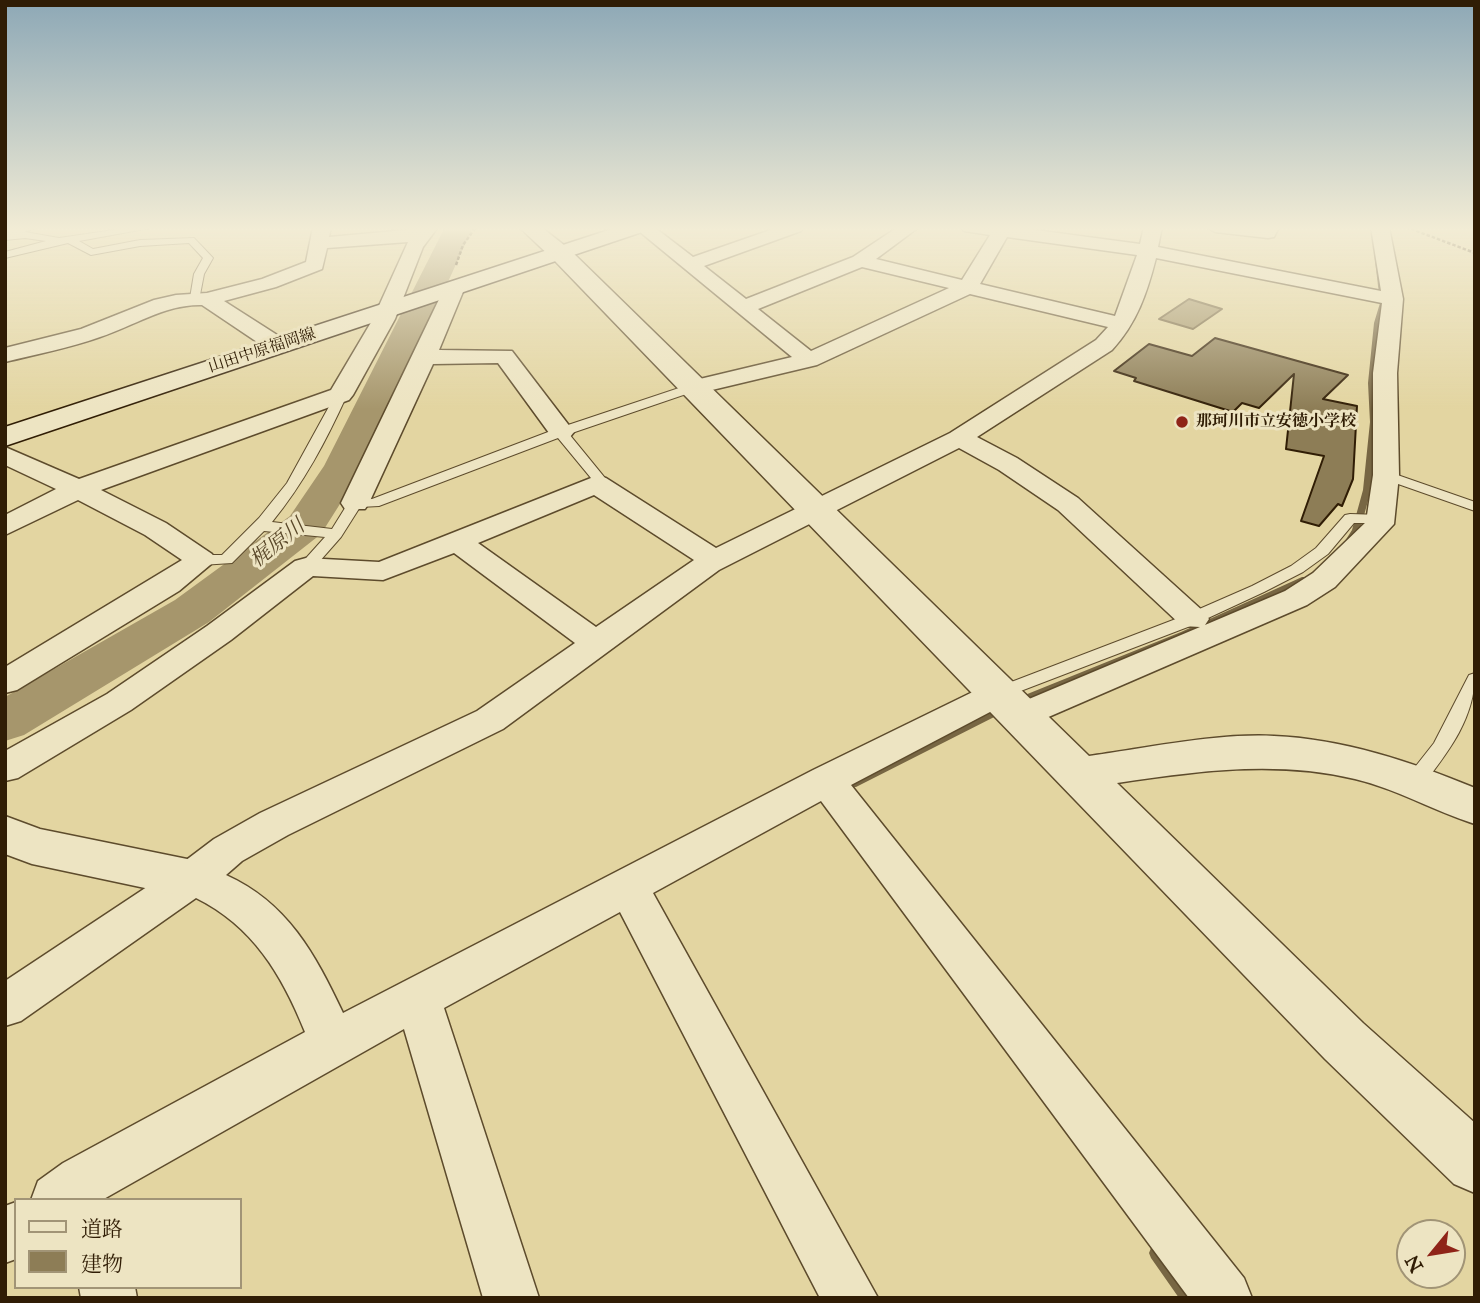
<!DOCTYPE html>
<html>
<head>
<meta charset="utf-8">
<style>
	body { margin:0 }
	#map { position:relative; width:1480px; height:1303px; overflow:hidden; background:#e3d5a1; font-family:"IM FELL Great Primer","Noto Serif JP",serif }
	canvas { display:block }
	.frame { position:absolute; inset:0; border:7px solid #301d05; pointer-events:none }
	.legend { position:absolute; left:14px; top:1198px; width:228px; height:91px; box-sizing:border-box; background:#ede4c2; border:2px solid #a19476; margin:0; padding:9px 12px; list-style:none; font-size:21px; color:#301d05 }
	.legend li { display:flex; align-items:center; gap:14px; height:35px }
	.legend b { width:35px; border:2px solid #a19476 }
	.north { position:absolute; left:1396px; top:1219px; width:70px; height:70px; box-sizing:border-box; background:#ede4c2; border:2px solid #a19476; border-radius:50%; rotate:240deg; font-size:19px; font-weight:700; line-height:28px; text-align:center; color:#301d05 }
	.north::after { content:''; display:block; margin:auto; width:24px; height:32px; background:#8f2418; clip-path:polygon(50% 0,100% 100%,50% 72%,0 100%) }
</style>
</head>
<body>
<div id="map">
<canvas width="1480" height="1303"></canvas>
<div class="frame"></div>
<ul class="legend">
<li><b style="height:9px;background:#ede4c2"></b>道路</li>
<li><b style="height:19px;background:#8d7d56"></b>建物</li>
</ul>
<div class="north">N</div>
</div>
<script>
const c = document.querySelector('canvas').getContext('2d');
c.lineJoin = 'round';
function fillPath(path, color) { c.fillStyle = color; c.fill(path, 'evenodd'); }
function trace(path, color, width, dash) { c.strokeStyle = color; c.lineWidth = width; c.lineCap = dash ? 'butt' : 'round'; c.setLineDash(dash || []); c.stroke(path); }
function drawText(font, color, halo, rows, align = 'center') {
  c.font = font + ' "IM FELL Great Primer","Noto Serif JP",serif'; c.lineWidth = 6; c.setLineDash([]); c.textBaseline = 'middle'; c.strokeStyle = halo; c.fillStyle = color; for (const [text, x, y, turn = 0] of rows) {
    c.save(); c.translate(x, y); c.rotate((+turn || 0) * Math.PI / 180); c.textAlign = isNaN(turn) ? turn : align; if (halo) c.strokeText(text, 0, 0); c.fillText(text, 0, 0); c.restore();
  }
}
const water = new Path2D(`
	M 1189,299 L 1222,309 L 1193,329 L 1159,319 Z`);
const stream = new Path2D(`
	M 1376,251 L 1378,252 L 1386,303 L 1380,323 L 1374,383 L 1376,422 L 1371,490 L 1360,530 L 1352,543 L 1349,543 L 1345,541 L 1352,530 L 1363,490 L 1370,422 L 1368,383 L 1374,323 L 1380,303 L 1374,252 Z
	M 1302,577 L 1308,577 L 1309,579 L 1187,636 L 1021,703 L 1015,703 L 1013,701 L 1015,699 L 1181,632 Z
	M 1003,706 L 1006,707 L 1008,709 L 1006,711 L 856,787 L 848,787 L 847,784 L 848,781 Z
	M 1156,1246 L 1161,1248 L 1193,1293 L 1195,1298 L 1179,1298 L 1151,1258 L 1149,1253 L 1151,1248 Z`);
const river = new Path2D(`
	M 445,227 L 473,227 L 364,466 L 321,534 L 209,622 L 24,735 L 5,741 L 5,697 L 175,600 L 290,516 L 324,466 Z`);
const building = new Path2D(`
	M 1215,338 L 1348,375 L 1323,399 L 1357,406 L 1353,479 L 1342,506 L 1338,504 L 1319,526 L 1301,521 L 1324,456 L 1286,449 L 1294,374 L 1259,408 L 1242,403 L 1233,412 L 1134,381 L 1136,378 L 1114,371 L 1149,344 L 1192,356 Z`);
const path = new Path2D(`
	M 1406,227 L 1475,253
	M 456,265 L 463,245 L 476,227`);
const service = new Path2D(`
	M 134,227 L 156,227 L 79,241 L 93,249 L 140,240 L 194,238 L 213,258 L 204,274 L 199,300 L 190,298 L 194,274 L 203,258 L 189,243 L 140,246 L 91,255 L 68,243 L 5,258 L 5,252 L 46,241 L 25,238 L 5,240 L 5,234 L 25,232 L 59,238 Z
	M 691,384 L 697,388 L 695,391 L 569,434 L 605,478 L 601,487 L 591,487 L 591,478 L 558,438 L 379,506 L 360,507 L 341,537 L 312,570 L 306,572 L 298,567 L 325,537 L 264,531 L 232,563 L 201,565 L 193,560 L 201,555 L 222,555 L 259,518 L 287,483 L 337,392 L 347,395 C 326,441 304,483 272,522 L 332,529 L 350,500 L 372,499 L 556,429 Z
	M 1386,471 L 1475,502 L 1475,511 L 1381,478 L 1379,475 Z
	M 1350,514 L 1381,515 L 1388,519 L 1381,523 L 1354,523 L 1328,554 L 1303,572 L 1264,592 L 1193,625 L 1005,697 L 993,697 L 990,693 L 993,689 L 1181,617 L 1252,586 L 1291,566 L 1316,548 L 1345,515 Z
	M 1475,673 C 1475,718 1449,751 1422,786 L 1408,786 L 1405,781 L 1408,776 L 1434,743 L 1469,675 Z`);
const minor = new Path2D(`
	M 11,227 L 36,227 L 5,240 L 5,229 Z
	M 313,227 L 331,227 L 329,237 L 438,227 L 423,247 L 395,319 L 353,395 L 349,400 L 101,490 L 166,523 L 212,554 L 216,560 L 179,591 L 17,690 L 5,693 L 5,667 L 182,560 L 145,535 L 78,500 L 5,535 L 5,515 L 56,489 L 5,465 L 5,447 L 79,479 L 331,390 L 373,319 L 408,242 L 327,248 L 322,269 L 276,287 L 224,301 L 285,340 L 288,345 L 285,350 L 269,350 L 202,305 C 165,304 134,326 100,337 C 69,348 37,354 5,362 L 5,348 L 81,329 L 154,300 L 176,295 L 207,293 L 262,279 L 306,262 Z
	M 634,227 L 654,227 L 693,257 L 779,227 L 804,227 L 801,231 L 704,266 L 746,299 L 853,257 L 898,227 L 919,227 L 876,259 L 962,280 L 990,235 L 964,231 L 961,227 L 1013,227 L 1140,244 L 1144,227 L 1162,227 L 1158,247 L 1381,291 L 1371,227 L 1389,227 L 1403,299 L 1397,373 L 1399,475 L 1394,524 L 1335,587 L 1307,605 L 1023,728 L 1010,725 L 1005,716 L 1010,707 L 1200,627 L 1182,626 L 1058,510 L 999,470 L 959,448 L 719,570 L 503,729 L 288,835 L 242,861 L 226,875 C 288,903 315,954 343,1013 L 813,770 L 987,685 L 999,681 L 1011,685 L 1016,693 L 1011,701 L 851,785 L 1244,1278 L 1252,1298 L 1189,1298 L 821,801 L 653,893 L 878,1298 L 820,1298 L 620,912 L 444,1008 L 539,1298 L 483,1298 L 404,1029 L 102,1200 L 31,1200 L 38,1181 L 63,1163 L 305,1032 C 282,975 253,926 196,898 L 21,1021 L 5,1026 L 5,981 L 177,867 L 214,839 L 260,813 L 477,711 L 575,643 L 454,553 L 383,580 L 313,576 L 231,640 L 131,710 L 18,778 L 5,781 L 5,751 L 107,694 L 207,626 L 295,561 L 306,558 L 379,562 L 596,476 L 606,478 L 716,548 L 950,433 L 1096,340 L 1108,327 L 970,294 L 817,365 L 691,395 L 683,393 L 679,388 L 683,383 L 792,357 ZM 1007,237 L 1137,255 L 1115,316 L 980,284 ZM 1156,258 L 1382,303 L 1373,373 L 1373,475 L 1366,522 L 1313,573 L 1285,591 L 1205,625 L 1209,619 L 1204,612 L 1078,498 L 1017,458 L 977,437 L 1112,350 C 1137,323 1147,293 1156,258 ZM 862,267 L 949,288 L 811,351 L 758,309 ZM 594,495 L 694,560 L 596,627 L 478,543 Z
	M 1206,227 L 1279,227 L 1274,237 L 1268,238 L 1215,232 Z
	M 455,281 L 465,287 L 439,350 L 512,351 L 574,432 L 570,437 L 552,437 L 498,363 L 433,364 L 369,503 L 365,509 L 345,509 L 341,503 L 445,287 Z
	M 16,1202 L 16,1259 L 5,1263 L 5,1206 Z
	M 79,1287 L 135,1287 L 137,1298 L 81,1298 Z`);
const tertiary = new Path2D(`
	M 519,227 L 541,227 L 569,249 L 1089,756 C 1147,748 1216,733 1274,736 C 1344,739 1412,762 1475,788 L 1475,824 C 1434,811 1397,789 1355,779 C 1276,760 1197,771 1117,783 L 1363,1023 L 1475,1123 L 1475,1193 L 1454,1184 L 1325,1059 L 553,259 Z
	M 5,816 L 40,829 L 192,860 L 209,865 L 216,879 L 209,893 L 192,898 L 32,864 L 5,854 Z`);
const secondary = new Path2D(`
	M 618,227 L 648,227 L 645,231 L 5,446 L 5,427 Z`);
const markers = [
	[1182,422,7,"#8f2418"]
];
const farStreetnames = [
	["山田中原福岡線",262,351,-18]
];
const farPoinames = [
	["那珂川市立安徳小学校",1196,422]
];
const waterNames = [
	["梶原川",278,544,-39]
];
fillPath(water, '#a6966c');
trace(water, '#776643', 2);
fillPath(stream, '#776643');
fillPath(river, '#a6966c');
fillPath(building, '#8d7d56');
trace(building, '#301d05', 2);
trace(service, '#5d4b2c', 2);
trace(minor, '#5d4b2c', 3);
trace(tertiary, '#5d4b2c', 3);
trace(secondary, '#301d05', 3);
trace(path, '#301d05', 2.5, [3.5, 2]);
fillPath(service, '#ede4c2');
fillPath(minor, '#ede4c2');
fillPath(tertiary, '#ede4c2');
fillPath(secondary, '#ede4c2');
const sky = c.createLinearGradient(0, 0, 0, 409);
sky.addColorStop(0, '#8da8b6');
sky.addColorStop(0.56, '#f2ecd5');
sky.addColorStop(1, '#f2ecd500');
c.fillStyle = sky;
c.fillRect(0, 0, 1480, 409);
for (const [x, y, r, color] of markers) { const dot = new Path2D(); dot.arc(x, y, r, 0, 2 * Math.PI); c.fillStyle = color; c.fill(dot); trace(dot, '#ede4c2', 2.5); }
drawText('16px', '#301d05', '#ede4c2', farStreetnames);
drawText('bold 16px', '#301d05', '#ede4c2', farPoinames, 'left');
drawText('italic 21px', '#594729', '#ede4c2', waterNames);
</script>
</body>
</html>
